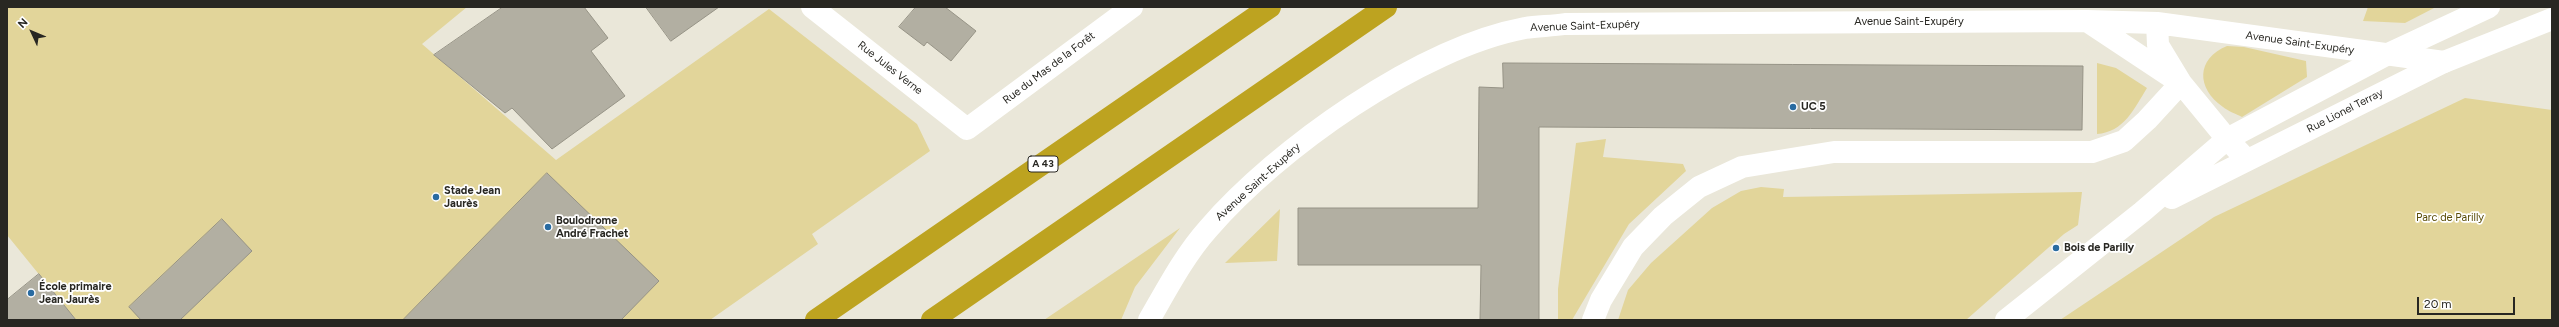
<!DOCTYPE html>
<html>
<head>
<meta charset="utf-8">
<style>
	body { margin:0 }
	#map { position:relative; width:2559px; height:327px; overflow:hidden; background:#eae7d9; font-family:Figtree,sans-serif }
	canvas { display:block }
	.frame { position:absolute; inset:0; border:8px solid #282722; pointer-events:none }
	.north { position:absolute; left:12px; top:12px; width:40px; height:40px; -webkit-text-stroke:3px #fff; paint-order:stroke; rotate:314deg; font-size:11px; font-weight:700; line-height:16px; text-align:center; color:#282722 }
	.north::after { content:''; display:block; margin:auto; width:14px; height:18px; background:#282722; clip-path:polygon(50% 0,100% 100%,50% 72%,0 100%) }
	.scale { position:absolute; left:2417px; top:297px; width:98px; height:18px; box-sizing:border-box; border:2px solid #282722; border-top:0; padding-left:5px; font-size:12px; line-height:14px; white-space:nowrap; color:#282722; -webkit-text-stroke:3px #fff; paint-order:stroke }
</style>
</head>
<body>
<div id="map">
<canvas width="2559" height="327"></canvas>
<div class="frame"></div>
<div class="north">N</div>
<div class="scale">20 m</div>
</div>
<script>
const c = document.querySelector('canvas').getContext('2d');
c.lineJoin = 'round';
function fillPath(path, color) { c.fillStyle = color; c.fill(path, 'evenodd'); }
function trace(path, color, width, dash) { c.strokeStyle = color; c.lineWidth = width; c.lineCap = dash ? 'butt' : 'round'; c.setLineDash(dash || []); c.stroke(path); }
function drawText(font, color, halo, rows, align = 'center') {
  c.font = font + ' Figtree,sans-serif'; c.lineWidth = 3.5; c.setLineDash([]); c.textBaseline = 'middle'; c.strokeStyle = halo; c.fillStyle = color; for (const [text, x, y, turn = 0] of rows) {
    c.save(); c.translate(x, y); c.rotate((+turn || 0) * Math.PI / 180); c.textAlign = isNaN(turn) ? turn : align; if (halo) c.strokeText(text, 0, 0); c.fillText(text, 0, 0); c.restore();
  }
}
const green = new Path2D(`
	M 7,7 L 467,7 L 422,44 L 556,160 L 769,9 L 917,124 L 930,151 L 812,234 L 818,244 L 710,320 L 76,320 L 7,235 Z
	M 2368,7 L 2436,7 L 2405,23 L 2363,21 Z
	M 2227,46 L 2244,47 L 2306,61 L 2307,77 L 2242,117 C 2236,114 2228,111 2223,107 C 2196,88 2196,59 2227,46 Z
	M 2097,63 L 2116,68 L 2147,88 C 2134,109 2124,132 2097,134 Z
	M 2465,98 L 2552,110 L 2552,320 L 2060,320 L 2214,217 Z
	M 1606,139 L 1603,157 L 1683,164 L 1686,171 L 1629,224 L 1572,320 L 1558,320 L 1558,289 L 1576,143 Z
	M 1761,187 L 1784,189 L 1783,197 L 2082,192 L 2078,225 L 2064,234 L 1966,320 L 1618,320 L 1628,290 L 1651,263 L 1712,208 L 1741,191 Z
	M 1280,209 L 1277,261 L 1225,263 Z
	M 1180,228 L 1135,287 L 1121,320 L 1044,320 Z`);
const building = new Path2D(`
	M 503,7 L 584,7 L 608,38 L 591,51 L 625,96 L 552,149 L 512,108 L 505,113 L 434,55 Z
	M 646,7 L 719,7 L 671,41 Z
	M 916,7 L 945,7 L 976,31 L 951,61 L 927,42 L 924,46 L 899,27 Z
	M 1503,63 L 2083,66 L 2082,130 L 1539,127 L 1539,320 L 1480,320 L 1481,265 L 1298,265 L 1298,208 L 1478,208 L 1479,87 L 1503,88 Z
	M 547,173 L 659,281 L 621,320 L 403,320 Z
	M 222,219 L 252,251 L 180,320 L 141,320 L 129,307 Z
	M 39,274 L 76,320 L 7,320 L 7,300 Z`);
const minor = new Path2D(`
	M 812,7 L 967,129 L 1132,7
	M 2087,21 L 2176,80
	M 2157,23 L 2158,45 L 2181,83 L 2227,139 L 2247,160
	M 1149,320 C 1167,289 1184,256 1208,229 C 1278,148 1419,48 1525,28 C 1538,26 1552,26 1565,24 L 2087,21 L 2157,23 L 2444,62
	M 1593,320 L 1601,300 L 1633,247 L 1663,216 L 1699,187 L 1742,167 L 1834,152 L 2092,152 L 2124,141 L 2147,120 L 2181,83`);
const secondary = new Path2D(`
	M 2172,198 L 2444,62 L 2552,19
	M 2006,320 L 2142,212 L 2227,139 L 2386,55 L 2489,7`);
const motorway = new Path2D(`
	M 816,320 L 1270,7
	M 932,320 L 1386,7`);
const markers = [
	[1793,107,4,"#296ba1"],
	[436,197,4,"#296ba1"],
	[548,227,4,"#296ba1"],
	[2056,248,4,"#296ba1"],
	[31,293,4,"#296ba1"]
];
const shields = [
	[1043,164,30]
];
const shieldNames = [
	["A 43",1043,164]
];
const streetNames = [
	["Avenue Saint-Exupéry",1909,22],
	["Avenue Saint-Exupéry",1585,26,-2],
	["Avenue Saint-Exupéry",2300,43,8],
	["Rue Jules Verne",890,68,38],
	["Rue du Mas de la Forêt",1049,68,-37],
	["Rue Lionel Terray",2345,111,-27],
	["Avenue Saint-Exupéry",1258,182,-42]
];
const poiNames = [
	["UC 5",1801,107],
	["Stade Jean",444,191],
	["Jaurès",444,204],
	["Boulodrome",556,221],
	["André Frachet",556,234],
	["Bois de Parilly",2064,248],
	["École primaire",39,287],
	["Jean Jaurès",39,300]
];
const parkNames = [
	["Parc de Parilly",2450,218]
];
fillPath(green, '#e2d59a');
fillPath(building, '#b2afa2');
trace(building, '#969386', 1);
trace(minor, '#fff', 22);
trace(secondary, '#fff', 22);
trace(motorway, '#bda320', 22);
for (const [x, y, r, color] of markers) { const dot = new Path2D(); dot.arc(x, y, r, 0, 2 * Math.PI); c.fillStyle = color; c.fill(dot); trace(dot, '#fff', 1.5); }
for (const [x, y, w] of shields) { const box = new Path2D(); box.roundRect(x - w / 2, y - 8, w, 16, 3); c.fillStyle = '#fff'; c.fill(box); trace(box, '#282722', 1); }
drawText('bold 10px', '#282722', null, shieldNames);
drawText('11px', '#282722', '#fff', streetNames);
drawText('bold 11px', '#282722', '#fff', poiNames, 'left');
drawText('11px', '#5a4d08', '#fff', parkNames);
</script>
</body>
</html>
